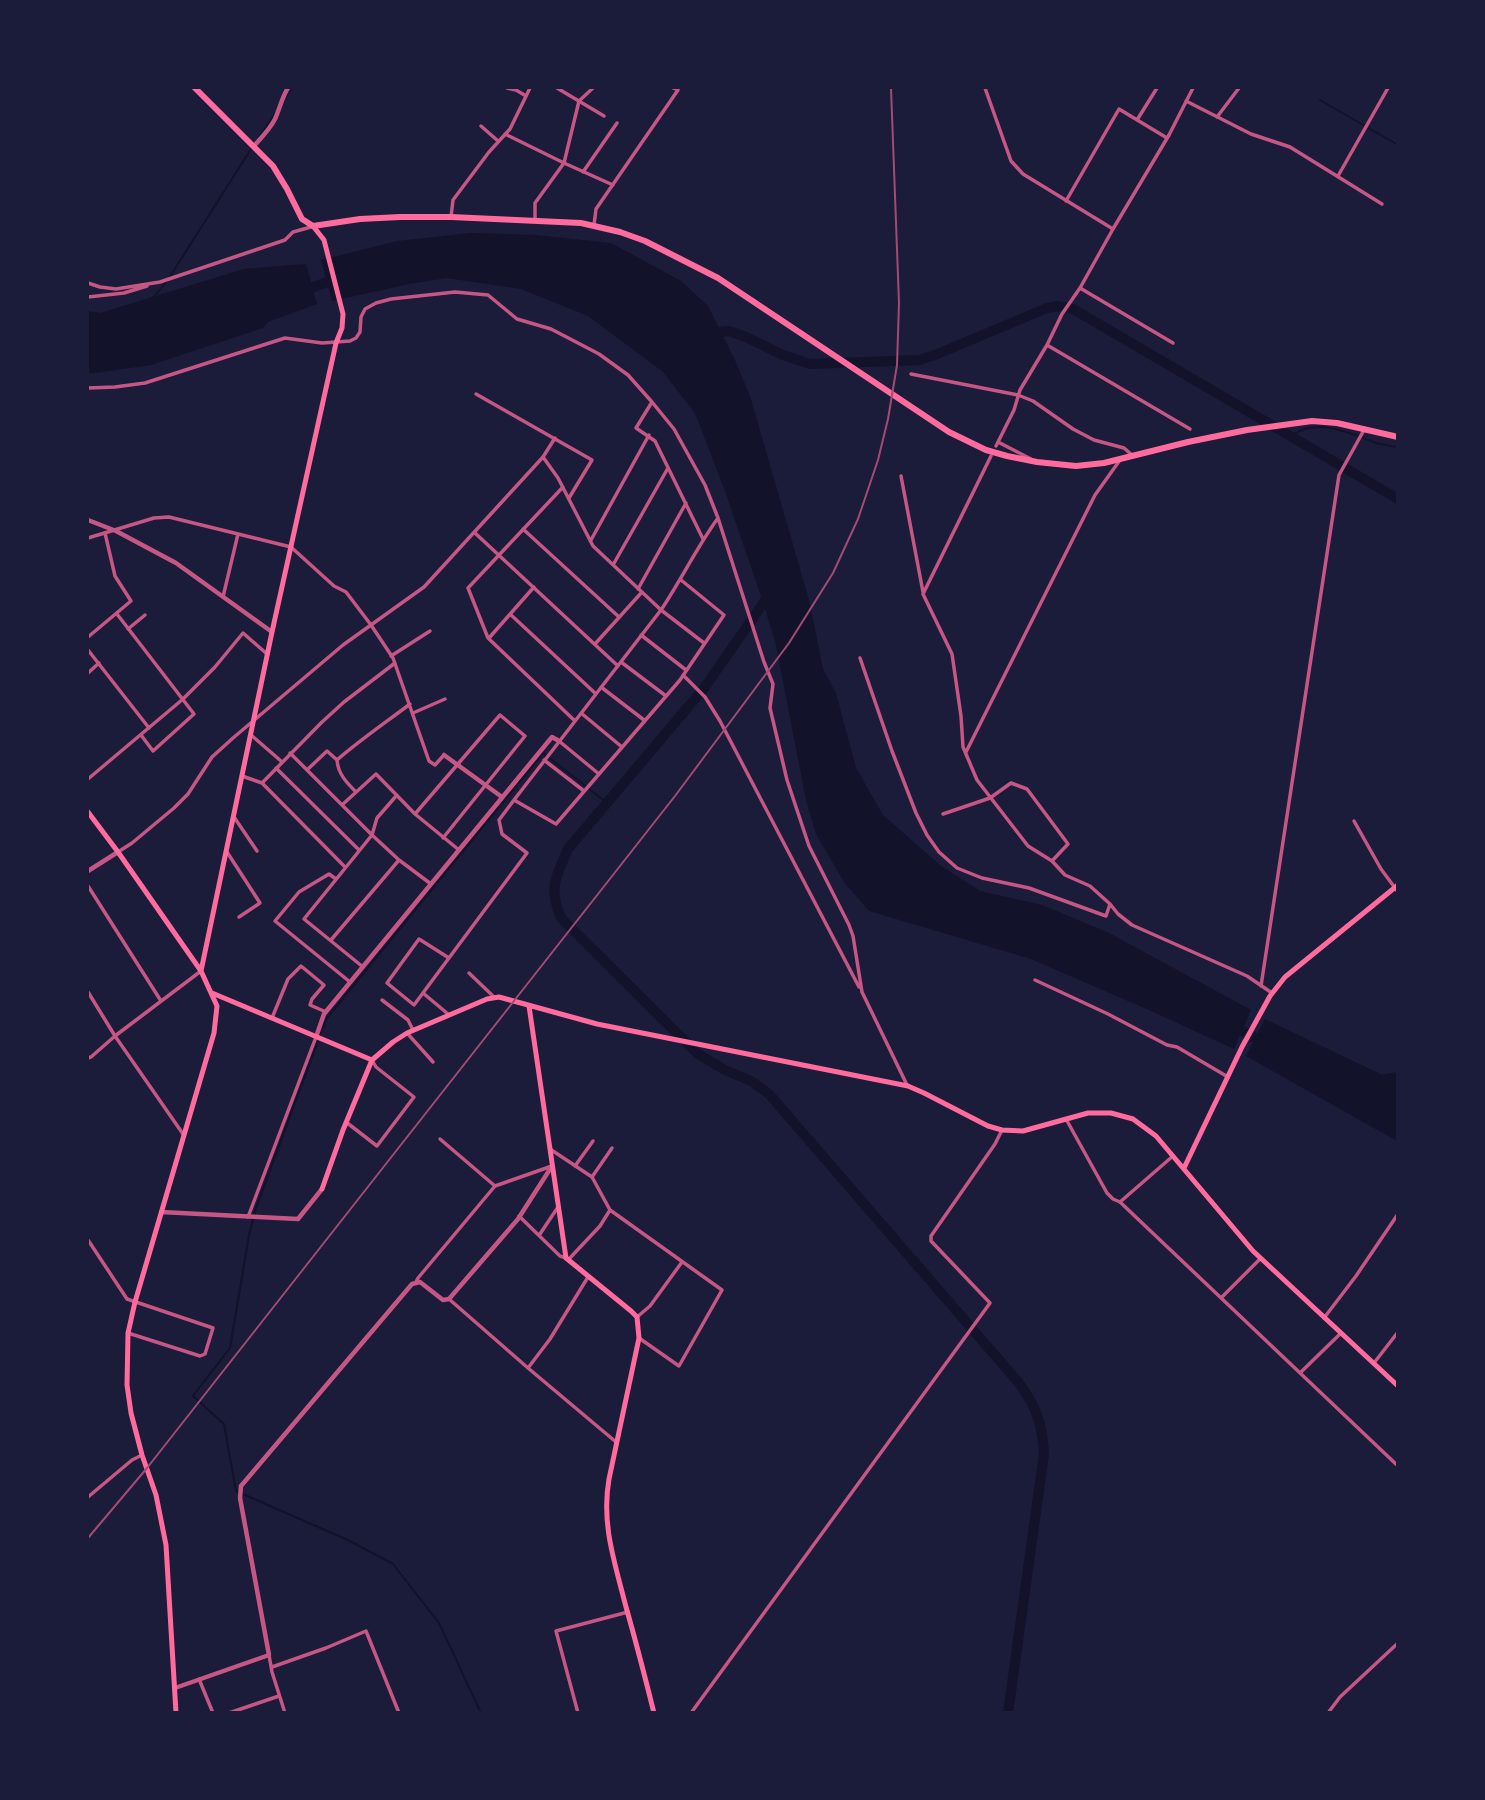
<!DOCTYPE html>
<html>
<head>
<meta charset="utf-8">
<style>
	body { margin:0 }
	#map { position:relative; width:1485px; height:1800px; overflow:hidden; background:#1b1b3a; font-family:"Public Sans",sans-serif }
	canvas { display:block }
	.frame { position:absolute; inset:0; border:89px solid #1b1b3a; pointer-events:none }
</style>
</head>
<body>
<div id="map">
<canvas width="1485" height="1800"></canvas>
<div class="frame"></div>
</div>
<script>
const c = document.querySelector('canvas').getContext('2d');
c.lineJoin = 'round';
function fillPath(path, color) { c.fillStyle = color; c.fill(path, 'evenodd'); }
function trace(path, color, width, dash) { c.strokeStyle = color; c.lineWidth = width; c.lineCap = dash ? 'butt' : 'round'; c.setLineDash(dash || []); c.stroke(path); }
const water = new Path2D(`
	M 470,233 L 535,235 L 611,243 L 681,281 L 708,306 L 734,358 L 750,396 L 809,600 L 823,669 L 836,693 L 856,768 L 883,815 L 941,866 L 980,891 L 1042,905 L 1109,933 L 1251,1010 L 1234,1049 L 1149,1010 L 1031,959 L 869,911 L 844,882 L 816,834 L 806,800 L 776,645 L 762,599 L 725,491 L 695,413 L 662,371 L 588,316 L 521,289 L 447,278 L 409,284 L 332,301 L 321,260 L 398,241 Z
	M 306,264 L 317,304 L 268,322 L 263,328 L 151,365 L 88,374 L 88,311 L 100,313 L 244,269 Z
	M 1265,1019 L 1397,1082 L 1397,1141 L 1246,1056 Z`);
const stream = new Path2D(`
	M 285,98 L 292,88
	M 1320,100 L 1398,145
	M 258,139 L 276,112
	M 169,278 L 251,149
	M 154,297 L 166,282
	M 1292,436 C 1315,416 1352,434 1376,443 C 1383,445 1390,445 1398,448
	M 320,1035 L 327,1018 L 543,753 L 607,803
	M 318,1041 L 256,1208 L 249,1235 L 230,1348 L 193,1396 L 224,1424 L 236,1491 L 350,1541 L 393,1564 L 439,1623 L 481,1713`);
const river = new Path2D(`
	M 300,292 L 338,278
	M 707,333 L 729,331 L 746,337 L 783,355 L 810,364 L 919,360 L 935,355 L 1047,308 L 1058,306 L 1073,309 L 1398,499
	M 771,592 L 705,687 L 568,849 C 556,877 548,887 561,918 L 698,1054 L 725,1070 L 751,1081 L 769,1094 L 1019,1383 C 1037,1408 1042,1423 1044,1454 L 1008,1713
	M 1230,1024 L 1268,1045
	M 1377,1081 L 1398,1077`);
const minor = new Path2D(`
	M 507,88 L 516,90 L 526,96
	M 557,88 L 604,116
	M 985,88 L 1011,161 L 1023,174 L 1113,229
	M 1186,101 L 1251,134 L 1290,147 L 1382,204
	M 1217,117 L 1239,88
	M 1137,120 L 1157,88
	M 481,126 L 498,141
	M 505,134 L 564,163 L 579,101 L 593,88
	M 583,172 L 617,123
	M 1338,176 L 1388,88
	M 1066,201 L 1119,109 L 1167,138
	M 451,217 L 453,200 L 489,152 L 510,129 L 530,88
	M 535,221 L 535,203 L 564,163 L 613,185
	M 594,225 L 596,209 L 678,90 L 673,88
	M 88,283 L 100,287 L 116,289 L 160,282 L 285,240 L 293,232 L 311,227
	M 1080,288 L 1173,343
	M 88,297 L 124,293 L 147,286
	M 1047,345 L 1190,429
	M 911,374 L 1018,395 L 1033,401 L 1073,429 L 1094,440 L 1124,448 L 1132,455
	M 88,388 L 115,387 L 145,383 L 285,338 L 322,343 L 350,341 L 356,338 L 360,332 L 361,317 L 365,309 L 376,303 L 391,299 L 455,292 L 488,295 L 517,319 L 551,329 L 578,343 L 599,354 L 628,375 L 652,402 L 674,429 L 705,485 L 718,518 L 764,662 L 773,684 L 770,708 L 787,780 L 809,846 L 849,925 L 853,936 L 862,992 L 907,1085
	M 476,394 L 592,460 L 569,498
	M 652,402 L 636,428 L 655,441 L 703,539
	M 998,442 L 1031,459
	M 996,446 L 1014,410 L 1020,390 L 1047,345 L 1062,314 L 1080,288 L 1113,229 L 1169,135 L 1193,88
	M 991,456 L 923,594 L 952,654 L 961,716 L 963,747 L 977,780 L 1028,846 L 1052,861 L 1065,875 L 1090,886 L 1110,904 L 1118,914 L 1132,925 L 1247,976 L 1272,993
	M 543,457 L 558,478 L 593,546 L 661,610 L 704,643
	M 901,476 L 923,592
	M 563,487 L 468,588 L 488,638 L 575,721
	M 523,529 L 619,617
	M 475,533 L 618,666
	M 88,538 L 154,518 L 169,517 L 291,547 L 334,586 L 346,592 L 371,625 L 393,658 L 429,761 L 435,765 L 444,755
	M 591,540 L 649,435
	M 613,565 L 668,468
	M 681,580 L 724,615 L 680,680 L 556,824 L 514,800 L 661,610 C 681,580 697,547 718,518
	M 638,589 L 686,503
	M 223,597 L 238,534
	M 117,614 L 194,714 L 153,751 L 141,735
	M 510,614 L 596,694
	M 128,629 L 145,615
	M 641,635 L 686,670
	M 88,637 L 131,601 L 115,576 L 105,533
	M 489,638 L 534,587
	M 595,644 L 642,592
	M 88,650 L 149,728
	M 391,656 L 430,631
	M 860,658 L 892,751 L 916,813 L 927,835 L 939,852 L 957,868 L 982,878 L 1029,888 L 1106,916 L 1110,904
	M 621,662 L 666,696
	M 88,673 L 99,663
	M 683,675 L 705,697 L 720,721 L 859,987
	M 601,687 L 644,720
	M 413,713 L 445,699
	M 581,713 L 622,747
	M 251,735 L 281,761
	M 559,741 L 599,774
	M 966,752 L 1095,495 L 1120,460
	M 290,753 L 372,835 L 399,860 L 431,884
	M 337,760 C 338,774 347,783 356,792
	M 544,760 L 584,791
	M 276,768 L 359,850
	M 307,770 L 327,751 L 337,760 C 360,740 385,723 410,704
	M 242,776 L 262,783 L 345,867
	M 88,779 L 183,699 L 215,667 L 243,633 L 267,654
	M 262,783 L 322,722 L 344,702 L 395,663
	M 342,805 L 376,774 L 415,814
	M 943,814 L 990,798 L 1011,783 L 1027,789 L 1068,844 L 1052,861
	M 234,817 L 257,851
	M 1354,821 L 1381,869 L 1398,892
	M 443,838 L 525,736 L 500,715 L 415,814 L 459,850
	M 118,852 L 132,843 L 174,808 L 188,794 L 212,757 L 233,738 L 343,645 L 424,587 L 543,457 L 555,438
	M 227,852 L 260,903 L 239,917
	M 336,879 L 329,874 L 299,892 L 275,921 L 350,982
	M 88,886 L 161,1001
	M 331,940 L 399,860
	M 449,958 L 419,939 L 387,983 L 414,1005 L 527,853 L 502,834 L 499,820 L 514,800
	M 363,967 L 304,919 L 372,835 L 377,818 L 397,795
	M 469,973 L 494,997
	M 1035,980 L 1108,1014 L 1167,1045 L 1177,1047 L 1228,1077
	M 1261,986 L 1339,475 L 1364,430
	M 88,992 L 115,1036 L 183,1134
	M 423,993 L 448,1014
	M 382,1000 L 408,1020 L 413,1030
	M 272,1018 L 288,979 L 301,966 L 324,985 L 312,999 L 310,1005 L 326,1012
	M 407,1033 L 433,1062
	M 88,1058 L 91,1057 L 115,1036 L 201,971
	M 1066,1119 L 1107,1193 L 1113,1199 L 1120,1202 L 1398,1466
	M 346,1122 L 377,1146 L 414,1097 L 376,1067 L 372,1060
	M 550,1149 L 592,1177 L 610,1210 L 722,1290 L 679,1366 L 639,1338
	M 575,1166 L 593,1141
	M 592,1177 L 612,1148
	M 495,1186 L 552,1166
	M 1120,1202 L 1173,1156
	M 519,1216 L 560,1256 L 566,1258
	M 248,1217 L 316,1037
	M 540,1234 L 558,1207
	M 88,1240 L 127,1299 L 213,1328 L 205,1354 L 200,1356 L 128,1333
	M 569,1259 L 600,1226 L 610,1210
	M 416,1282 L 418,1278 L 495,1186 L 440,1139
	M 1221,1298 L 1260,1259
	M 449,1299 L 528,1368 L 616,1442
	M 637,1317 L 650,1306 L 682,1262
	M 1324,1318 L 1356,1276 L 1398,1214
	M 1374,1363 L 1398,1332
	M 528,1368 L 550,1339 L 588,1277
	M 1300,1373 L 1340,1334
	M 88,1497 L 132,1460 L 142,1455
	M 269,1655 L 272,1672 L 285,1713
	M 272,1667 L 326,1648 L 366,1631 L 399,1713
	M 199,1679 L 213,1713
	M 229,1713 L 279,1696
	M 578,1713 L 556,1631 L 628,1612
	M 691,1713 L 990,1303 L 931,1241 L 931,1236 L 995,1144 L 1002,1130
	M 1328,1713 L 1340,1697 L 1398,1643`);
const tertiary = new Path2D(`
	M 254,146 C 262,137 270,129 275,119 C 280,108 282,97 288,88
	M 88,520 L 116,531 L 176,563 L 272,632
	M 444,755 L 502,797
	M 88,871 L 118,852
	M 316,1037 L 324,1014 L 552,737 L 559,741
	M 161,1212 L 298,1219 L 322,1189
	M 175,1688 L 269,1655 L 240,1498 L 241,1486 L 412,1284 L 420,1282 L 443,1300 L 449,1299 L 518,1219 L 552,1166`);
const secondary = new Path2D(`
	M 88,812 L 118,852 L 201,971 L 217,1006 L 214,1033 L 135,1302 L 128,1333 L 127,1385 L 131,1413 L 142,1455 L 156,1495 L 166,1545 L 176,1713
	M 201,971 L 272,632 L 336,343 L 342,328 L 343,314 L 324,240 L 313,226
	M 212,993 L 372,1060
	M 529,1006 L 566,1258 L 631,1311 L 637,1317 L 639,1338 L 609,1479 C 601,1525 615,1563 626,1607 C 636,1642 645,1677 654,1713
	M 1184,1168 L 1242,1047 L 1270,996 L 1285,977 L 1398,885
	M 322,1189 L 343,1130 L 372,1060 L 393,1042 L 407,1033 L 487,999 L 499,997 L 597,1024 L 908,1086 L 924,1093 L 988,1126 L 1002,1130 L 1023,1131 L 1088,1113 L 1111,1113 L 1133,1119 L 1156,1136 L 1253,1251 L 1398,1386`);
const primary = new Path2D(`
	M 195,88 L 273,166 L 287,189 L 302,219 L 313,226 L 360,219 L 400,217 L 451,217 L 581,223 L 620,232 L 645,241 L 718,278 L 949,432 L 986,450 L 1007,456 L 1037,462 L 1076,466 L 1104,463 L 1188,442 L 1247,430 L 1312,421 L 1337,423 L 1398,437`);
const rail = new Path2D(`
	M 88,1538 L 147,1468 L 675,796 L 789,643 L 833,573 L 858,519 L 878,460 L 888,419 L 897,365 L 899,303 L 891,88`);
fillPath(water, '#12122b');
trace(stream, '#12122b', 2);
trace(river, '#12122b', 10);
trace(minor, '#c65784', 3.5);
trace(tertiary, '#c65784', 4.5);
trace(secondary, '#ff6b9d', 5);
trace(primary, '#ff6b9d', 6);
trace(rail, '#a44b75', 2);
</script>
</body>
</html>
